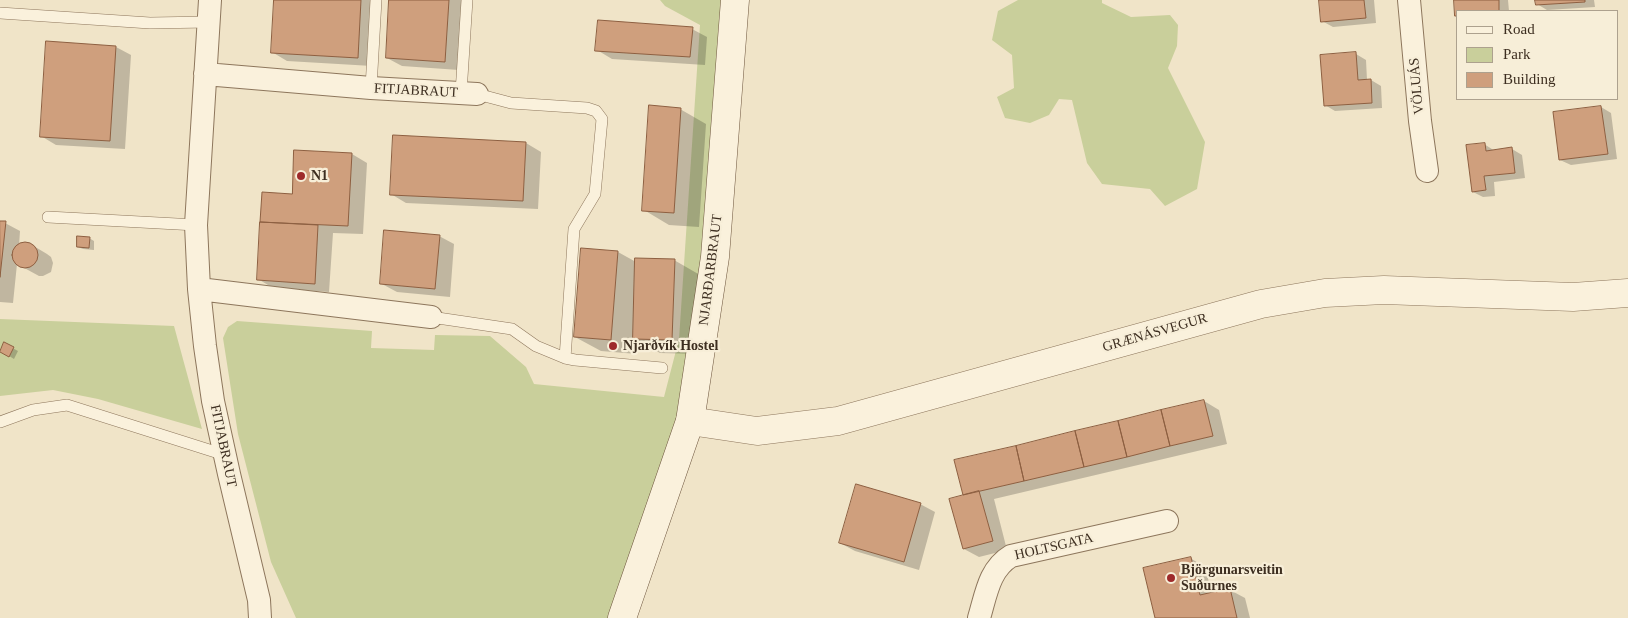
<!DOCTYPE html>
<html>
<head>
<meta charset="utf-8">
<style>
	body { margin:0 }
	#map { position:relative; width:1628px; height:618px; overflow:hidden; background:#f0e4c8; font-family:"Times New Roman",serif }
	canvas { display:block }
	.legend { position:absolute; left:1456px; top:10px; width:162px; height:90px; box-sizing:border-box; background:#f7eed8; border:1px solid #ada18e; margin:0; padding:6px 9px; list-style:none; font-size:15px; color:#3d2e20 }
	.legend li { display:flex; align-items:center; gap:10px; height:25px }
	.legend b { width:25px; border:1px solid #ada18e }
</style>
</head>
<body>
<div id="map">
<canvas width="1628" height="618"></canvas>
<ul class="legend">
<li><b style="height:6px;background:#faf1dc"></b>Road</li>
<li><b style="height:14px;background:#c9cf9b"></b>Park</li>
<li><b style="height:14px;background:#cf9f7d"></b>Building</li>
</ul>
</div>
<script>
const c = document.querySelector('canvas').getContext('2d');
c.lineJoin = 'round';
function fillPath(path, color) { c.fillStyle = color; c.fill(path, 'evenodd'); }
function trace(path, color, width, dash) { c.strokeStyle = color; c.lineWidth = width; c.lineCap = dash ? 'butt' : 'round'; c.setLineDash(dash || []); c.stroke(path); }
function drawText(font, color, halo, rows, align = 'center') {
  c.font = font + ' "Times New Roman",serif'; c.lineWidth = 4.5; c.setLineDash([]); c.textBaseline = 'middle'; c.strokeStyle = halo; c.fillStyle = color; for (const [text, x, y, turn = 0] of rows) {
    c.save(); c.translate(x, y); c.rotate((+turn || 0) * Math.PI / 180); c.textAlign = isNaN(turn) ? turn : align; if (halo) c.strokeText(text, 0, 0); c.fillText(text, 0, 0); c.restore();
  }
}
const green = new Path2D(`
	M 660,0 L 724,0 L 706,258 L 681,411 L 613,618 L 296,618 L 271,562 L 238,434 L 223,338 L 228,327 L 237,321 L 372,331 L 371,348 L 434,350 L 435,335 L 490,336 L 526,367 L 534,384 L 664,397 L 679,339 L 700,25 L 665,6 Z
	M 1018,0 L 1102,0 L 1102,3 L 1131,17 L 1170,15 L 1178,25 L 1177,46 L 1168,68 L 1205,142 L 1197,189 L 1165,206 L 1150,189 L 1102,184 L 1087,163 L 1072,100 L 1059,99 L 1049,115 L 1030,123 L 1005,118 L 997,97 L 1014,88 L 1012,55 L 992,40 L 998,11 Z
	M 0,319 L 174,326 L 202,429 L 98,399 L 53,390 L 0,396 Z`);
const shadow = new Path2D(`
	M 275,0 L 376,0 L 372,66 L 287,61 L 272,52 Z
	M 390,0 L 464,0 L 459,70 L 402,66 L 387,58 Z
	M 1321,0 L 1374,0 L 1376,23 L 1333,27 L 1322,21 Z
	M 1456,0 L 1508,0 L 1509,11 L 1457,11 Z
	M 1536,0 L 1594,0 L 1595,7 L 1547,10 L 1537,4 Z
	M 692,29 L 707,37 L 705,65 L 612,59 L 597,50 Z
	M 116,47 L 131,55 L 125,149 L 56,145 L 41,136 Z
	M 1356,54 L 1366,60 L 1367,80 L 1371,80 L 1381,86 L 1382,108 L 1335,111 L 1325,105 Z
	M 1601,107 L 1611,113 L 1617,159 L 1571,165 L 1560,160 Z
	M 680,109 L 706,124 L 699,227 L 669,225 L 644,210 Z
	M 526,143 L 541,152 L 538,209 L 406,203 L 391,194 Z
	M 1484,144 L 1495,151 L 1512,149 L 1522,155 L 1525,178 L 1494,182 L 1495,196 L 1483,197 L 1473,192 Z
	M 352,154 L 367,163 L 363,234 L 333,233 L 329,292 L 273,288 L 258,279 L 263,194 L 293,195 Z
	M 0,222 L 5,223 L 20,231 L 19,246 L 24,243 L 32,245 L 47,254 L 51,257 L 53,263 L 51,272 L 43,276 L 39,276 L 17,264 L 13,303 L 0,302 Z
	M 439,236 L 454,244 L 450,297 L 397,292 L 382,284 Z
	M 89,238 L 94,241 L 94,250 L 83,249 L 78,247 Z
	M 618,252 L 636,262 L 674,260 L 700,275 L 698,354 L 660,353 L 638,341 L 637,354 L 601,351 L 575,337 Z
	M 5,344 L 18,351 L 14,359 L 1,351 Z
	M 1204,401 L 1219,410 L 1227,444 L 994,499 L 1007,550 L 979,557 L 964,549 L 964,496 L 956,461 Z
	M 920,504 L 935,512 L 919,570 L 855,551 L 840,543 Z
	M 1190,558 L 1205,567 L 1212,594 L 1230,590 L 1245,598 L 1250,618 L 1156,618 Z`);
const building = new Path2D(`
	M 274,0 L 361,0 L 358,58 L 271,53 Z
	M 389,0 L 449,0 L 445,62 L 386,58 Z
	M 1319,0 L 1364,0 L 1366,18 L 1321,22 Z
	M 1454,0 L 1499,0 L 1499,11 L 1457,11 L 1457,16 L 1455,16 Z
	M 1535,0 L 1585,0 L 1585,2 L 1536,5 Z
	M 598,20 L 693,27 L 690,57 L 595,51 Z
	M 46,41 L 116,46 L 110,141 L 40,137 Z
	M 1356,52 L 1358,80 L 1371,79 L 1372,103 L 1324,106 L 1320,55 Z
	M 649,105 L 681,108 L 674,213 L 642,211 Z
	M 1601,106 L 1608,154 L 1559,160 L 1553,112 Z
	M 393,135 L 526,142 L 523,201 L 390,195 Z
	M 1485,143 L 1486,151 L 1512,147 L 1515,173 L 1484,176 L 1486,190 L 1472,192 L 1466,145 Z
	M 294,150 L 352,153 L 348,226 L 260,222 L 262,192 L 292,194 Z
	M 0,221 L 6,221 L 0,277 Z
	M 260,222 L 318,225 L 315,284 L 257,280 Z
	M 384,230 L 440,235 L 435,289 L 380,284 Z
	M 77,236 L 90,237 L 89,248 L 77,247 Z
	M12 255a13 13 0 1 1 26 0a13 13 0 1 1-26 0Z
	M 581,248 L 618,251 L 611,340 L 574,337 Z
	M 635,258 L 675,259 L 672,340 L 633,339 Z
	M 4,342 L 14,347 L 9,357 L 0,352 Z
	M 1204,400 L 1213,436 L 1170,446 L 1161,410 Z
	M 1161,410 L 1170,446 L 1127,457 L 1118,421 Z
	M 1118,421 L 1127,457 L 1084,467 L 1075,431 Z
	M 1075,431 L 1084,467 L 1024,481 L 1016,446 Z
	M 1016,446 L 1024,481 L 963,495 L 954,460 Z
	M 856,484 L 921,503 L 904,562 L 839,543 Z
	M 979,491 L 993,541 L 963,549 L 949,499 Z
	M 1191,557 L 1200,595 L 1230,588 L 1237,618 L 1155,618 L 1143,568 Z`);
const service = new Path2D(`
	M 0,13 L 150,23 L 208,22
	M 371,88 L 376,0
	M 461,93 L 467,0
	M 477,94 L 511,103 L 587,108 L 596,111 L 602,119 L 595,194 L 574,229 L 565,358
	M 48,217 L 196,225
	M 431,317 L 512,329 L 536,346 L 565,358 L 575,360 L 662,368
	M 0,422 L 33,410 L 67,405 L 225,455`);
const minor = new Path2D(`
	M 210,0 L 196,225 L 199,289 L 205,346 L 213,401 L 229,474 L 259,600 L 260,618
	M 1409,0 L 1420,121 L 1427,171
	M 205,74 L 371,88 L 477,94
	M 199,289 L 431,317
	M 979,618 C 986,595 989,569 1011,556 L 1167,521`);
const tertiary = new Path2D(`
	M 690,421 L 757,431 L 838,421 L 1261,304 L 1325,293 L 1384,290 L 1573,297 L 1628,293`);
const secondary = new Path2D(`
	M 622,618 L 690,421 L 715,257 L 735,0`);
const markers = [
	[301,176,5,"#9e2a2b"],
	[613,346,5,"#9e2a2b"],
	[1171,578,5,"#9e2a2b"]
];
const streetNames = [
	["VÖLUÁS",1417,86,-95],
	["FITJABRAUT",416,91,3],
	["NJARÐARBRAUT",711,270,-83],
	["GRÆNÁSVEGUR",1155,333,-16],
	["FITJABRAUT",223,446,78],
	["HOLTSGATA",1054,547,-13]
];
const poiNames = [
	["N1",311,176],
	["Njarðvík Hostel",623,346],
	["Björgunarsveitin",1181,570],
	["Suðurnes",1181,586]
];
fillPath(green, '#c9cf9b');
fillPath(shadow, '#0003');
fillPath(building, '#cf9f7d');
trace(building, '#8d5f41', 1);
trace(service, '#8d765c', 12);
trace(minor, '#8d765c', 24);
trace(tertiary, '#8d765c', 29);
trace(secondary, '#6f573f', 29);
trace(service, '#faf1dc', 11);
trace(minor, '#faf1dc', 22);
trace(tertiary, '#faf1dc', 28);
trace(secondary, '#faf1dc', 28);
for (const [x, y, r, color] of markers) { const dot = new Path2D(); dot.arc(x, y, r, 0, 2 * Math.PI); c.fillStyle = color; c.fill(dot); trace(dot, '#f7eed8', 2); }
drawText('14px', '#3d2e20', '#f7eed8', streetNames);
drawText('bold 14px', '#3d2e20', '#f7eed8', poiNames, 'left');
</script>
</body>
</html>
